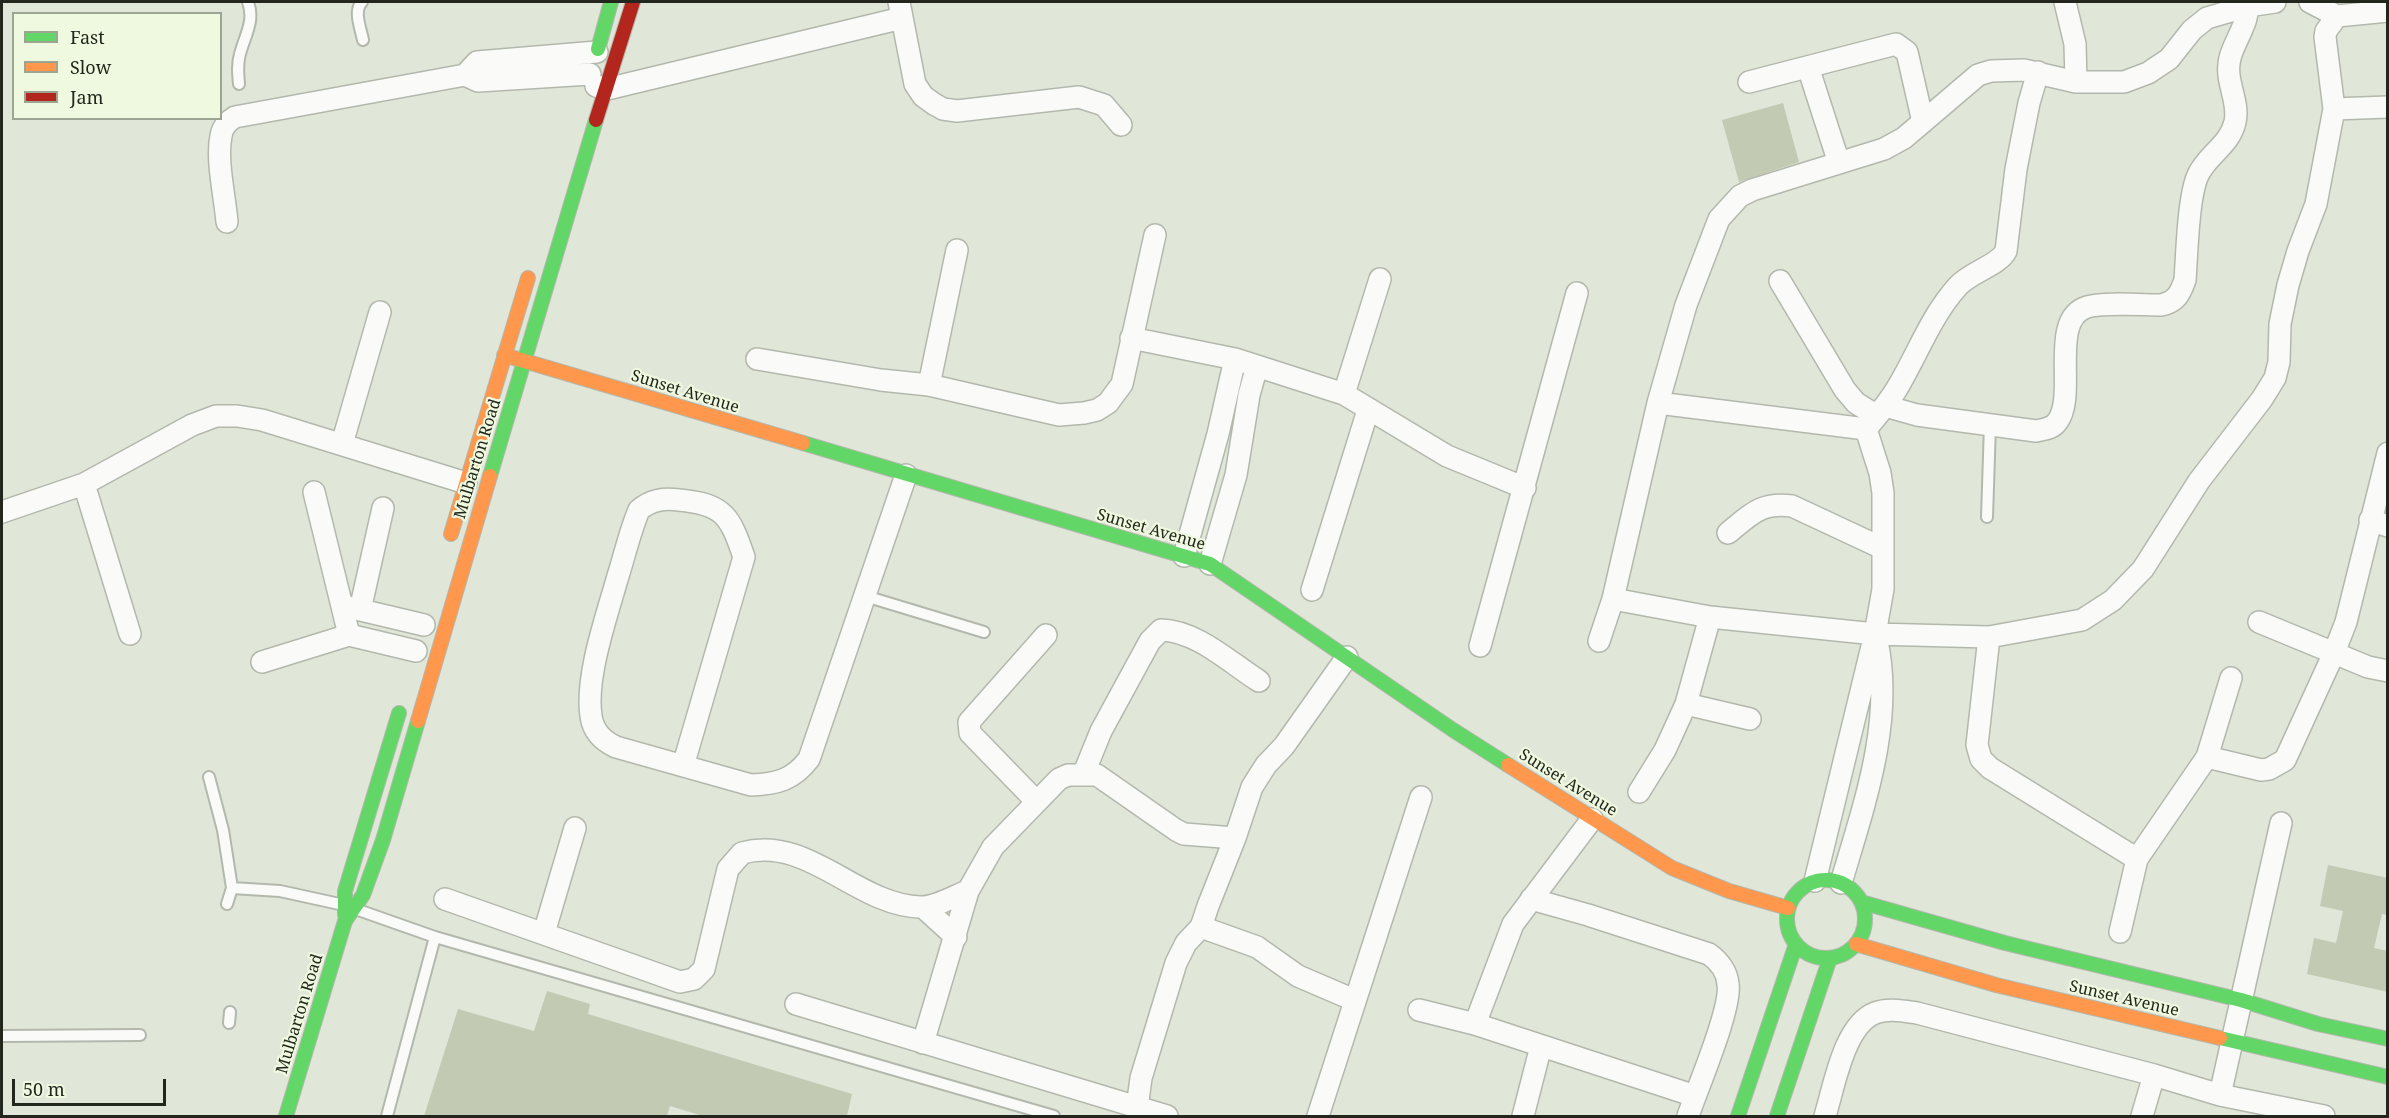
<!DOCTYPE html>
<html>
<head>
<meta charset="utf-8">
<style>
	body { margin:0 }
	#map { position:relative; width:2389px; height:1118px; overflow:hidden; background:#e0e6d8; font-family:"Noto Serif",serif }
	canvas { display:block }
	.frame { position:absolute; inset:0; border:3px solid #22261c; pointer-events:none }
	.legend { position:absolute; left:12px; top:12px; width:210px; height:108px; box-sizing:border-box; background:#eef9df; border:2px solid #9ca591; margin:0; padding:8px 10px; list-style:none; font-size:18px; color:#22261c }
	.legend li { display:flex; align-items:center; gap:12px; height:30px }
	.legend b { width:30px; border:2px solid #9ca591 }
	.scale { position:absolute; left:12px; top:1079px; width:154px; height:27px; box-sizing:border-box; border:3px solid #22261c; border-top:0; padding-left:8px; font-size:18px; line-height:21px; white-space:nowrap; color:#22261c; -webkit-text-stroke:4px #eef9df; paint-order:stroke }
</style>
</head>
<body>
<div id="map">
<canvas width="2389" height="1118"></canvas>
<div class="frame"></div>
<ul class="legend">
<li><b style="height:8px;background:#63d668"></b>Fast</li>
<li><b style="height:8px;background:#ff974d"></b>Slow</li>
<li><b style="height:8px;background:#b3261e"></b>Jam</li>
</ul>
<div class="scale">50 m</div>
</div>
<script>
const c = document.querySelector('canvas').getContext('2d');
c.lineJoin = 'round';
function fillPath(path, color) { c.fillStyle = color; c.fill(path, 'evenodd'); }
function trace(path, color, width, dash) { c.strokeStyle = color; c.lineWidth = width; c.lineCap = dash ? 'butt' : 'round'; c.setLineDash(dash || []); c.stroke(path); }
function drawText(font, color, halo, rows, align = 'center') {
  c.font = font + ' "Noto Serif",serif'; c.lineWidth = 4.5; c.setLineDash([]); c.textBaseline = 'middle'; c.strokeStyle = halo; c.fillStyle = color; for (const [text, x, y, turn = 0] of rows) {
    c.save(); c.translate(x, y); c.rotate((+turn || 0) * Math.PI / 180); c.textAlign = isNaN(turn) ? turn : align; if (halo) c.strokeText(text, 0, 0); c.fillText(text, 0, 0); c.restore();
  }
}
const building = new Path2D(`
	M 1783,103 L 1799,162 L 1739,182 L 1722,120 Z
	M 2328,865 L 2388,878 L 2388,915 L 2382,914 L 2374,948 L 2388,951 L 2388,992 L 2307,974 L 2314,938 L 2336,943 L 2343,911 L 2320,906 Z
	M 547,991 L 590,1004 L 588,1014 L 852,1094 L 847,1116 L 703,1116 L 670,1106 L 667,1116 L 424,1116 L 458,1009 L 534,1031 Z`);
const lane = new Path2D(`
	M 362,2 C 353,11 361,29 363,40
	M 239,84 C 238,74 237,64 240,54 C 245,35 255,21 248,2
	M 1987,517 L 1990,425
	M 865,596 L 984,632
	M 209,777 L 223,830 L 232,888
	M 227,904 L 232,888 L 280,891 L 344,905 L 435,937 L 1054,1116
	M 229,1023 L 230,1012
	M 2,1036 L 140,1035
	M 387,1116 L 435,937`);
const street = new Path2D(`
	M 899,2 L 915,84 L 923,96 L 934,104 L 943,109 L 957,111 L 1079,97 L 1104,105 L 1121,125
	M 2065,2 L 2075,44 L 2076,82
	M 2310,2 L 2337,16 L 2388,11
	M 1808,67 L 1839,163
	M 465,75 L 477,62 L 597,52
	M 1749,82 L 1896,44 L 1907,52 L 1923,122
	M 596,86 L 607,89 L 902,18
	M 2334,109 L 2388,107
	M 227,222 C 225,197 216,160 221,136 C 222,128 228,121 235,117 L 465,75 L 478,81 L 590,74
	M 1780,281 L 1845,390 L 1856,403 L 1877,416
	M 1131,338 L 1235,359 L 1344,394 L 1447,456 L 1525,488
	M 757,359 L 881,380 L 929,385 L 1059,415 L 1084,413 L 1097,410 L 1108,403 L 1122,384 L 1155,235
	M 929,385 L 957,250
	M 1344,394 L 1380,279
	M 1658,403 L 1866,429
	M 1885,406 L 1917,415 L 2036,431 C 2044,429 2052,429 2057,422 C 2078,396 2048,319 2087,307 C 2103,302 2143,305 2161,305 C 2176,302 2180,294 2185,280 C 2187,254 2188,197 2198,175 C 2207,155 2230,145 2235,122 C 2240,101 2224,81 2230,58 C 2234,41 2251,20 2247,2
	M 1866,429 C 1878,415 1890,401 1899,385 C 1919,351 1931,316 1958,286 C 1971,272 1999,265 2006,251 L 2016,169 L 2029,103 L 2038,72
	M 342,444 L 380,312
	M 84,484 L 130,634
	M 314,492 L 349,635
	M 2,512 L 84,484 L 192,425 L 216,416 L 237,416 L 262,420 L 466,483
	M 2370,520 L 2388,526
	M 1728,533 C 1751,514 1761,502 1792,506 L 1882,548
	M 1184,556 L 1218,434 L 1235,359
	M 1210,564 L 1236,475 L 1249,395 L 1257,366
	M 1312,590 L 1368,410
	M 1613,599 L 1710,617 L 1875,634 L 1989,637 L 2082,620 L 2113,600 L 2143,569 L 2199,481 L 2262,399 L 2275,378 L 2279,362 L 2280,324 L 2288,285 L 2298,251 L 2316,204 L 2334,109 L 2325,37 L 2326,31 L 2337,16
	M 348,607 L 424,625
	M 360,610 L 383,508
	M 2259,622 L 2368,667 L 2388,671
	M 1989,637 L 1977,745 L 1981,759 L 1990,768 L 2137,859
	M 1599,641 L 1613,599 L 1658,403 L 1686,305 L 1719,219 L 1740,196 L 1752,190 L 1884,149 L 1904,138 L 1978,75 L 1991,71 L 2024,70 L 2076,82 L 2124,82 L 2148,73 L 2169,59 L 2192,30 L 2207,18 L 2248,6 L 2275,2
	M 1480,646 L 1577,293
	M 262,662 L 349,635 L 416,651
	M 1686,704 L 1750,719
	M 2207,757 L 2261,770 L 2269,769 L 2285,760 L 2334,653 L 2346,622 L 2388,453
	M 683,766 L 744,557 C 730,516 724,504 679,500 C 663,498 651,500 639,510 C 630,531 625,554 618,576 C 607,615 585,677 591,716 C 593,731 603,741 616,747 L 751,785 C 777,784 793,780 809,759 L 906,475
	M 1084,773 L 1101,731 L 1150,641 L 1161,630 C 1197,631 1229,662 1259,681
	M 1639,792 L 1665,750 L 1686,704 L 1710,617
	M 1036,801 L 970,733 L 969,722 L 1046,635
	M 1815,881 L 1875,634 L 1883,589 L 1883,493 L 1880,473 L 1866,429
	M 1841,883 C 1864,805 1894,722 1877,641
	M 445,899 L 680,982 L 694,979 L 704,969 L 728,869 L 742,853 C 809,835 856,905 920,907 C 935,908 954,896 968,891
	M 1531,899 L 1588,915 L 1709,954 C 1719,961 1727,972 1728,984 C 1732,1008 1697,1089 1688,1116
	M 923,907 L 956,937
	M 1201,927 L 1257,947 L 1298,976 L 1354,1000
	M 2120,932 L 2137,859 L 2207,757 L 2231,678
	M 544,933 L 575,828
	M 796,1004 L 1167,1116
	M 1419,1010 L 1475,1024 L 1695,1096
	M 1475,1024 L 1513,924 L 1592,819
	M 923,1043 L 968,891 L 993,847 L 1059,779 L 1068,775 L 1097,775 L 1176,830 L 1184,834 L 1235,838
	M 2220,1095 L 2281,823
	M 1137,1108 L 1141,1078 L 1176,963 L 1186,943 L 1201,927 L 1208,906 L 1235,838 L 1252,787 L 1266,765 L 1284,746 L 1347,657
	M 1318,1116 L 1421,797
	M 1523,1116 L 1541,1046
	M 1825,1116 C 1834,1087 1844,1025 1875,1013 C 1888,1008 1903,1011 1917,1013 L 2154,1075 L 2220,1095 L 2324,1116
	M 2142,1116 L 2154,1075`);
const fast = new Path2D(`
	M 598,49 L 611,2
	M 803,443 L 1210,564 L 1453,730 L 1508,765
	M 490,476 L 596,120
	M1787 919a39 39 0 1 1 78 0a39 39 0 1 1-78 0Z
	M 1861,902 L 2005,943 L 2241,1000 L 2318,1024 L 2388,1039
	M 345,915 L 345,891 L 399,713
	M 2220,1038 L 2388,1077
	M 286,1116 L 345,921 L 363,895 L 383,840 L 418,721
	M 1738,1116 L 1796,944
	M 1777,1116 L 1830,958`);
const slow = new Path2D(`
	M 504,355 L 803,443
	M 451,534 L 528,278
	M 418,721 L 490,476
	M 1508,765 L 1672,868 L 1729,891 L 1788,908
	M 1856,944 L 1996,985 L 2220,1038`);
const jam = new Path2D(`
	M 596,120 L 633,2`);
const streetNames = [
	["Sunset Avenue",685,392,17],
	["Mulbarton Road",478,459,-73],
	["Sunset Avenue",1151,530,16],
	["Sunset Avenue",1568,783,32],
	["Sunset Avenue",2124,999,13],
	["Mulbarton Road",300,1014,-73]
];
fillPath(building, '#c2cab4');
trace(lane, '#b3b8ad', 14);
trace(street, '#b3b8ad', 24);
trace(fast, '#b3b8ad', 16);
trace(slow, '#b3b8ad', 16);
trace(jam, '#b3b8ad', 16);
trace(lane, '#fafbf9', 10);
trace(street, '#fafbf9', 21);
trace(fast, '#63d668', 14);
trace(slow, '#ff974d', 14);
trace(jam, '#b3261e', 14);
drawText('16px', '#22261c', '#eef9df', streetNames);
</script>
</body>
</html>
